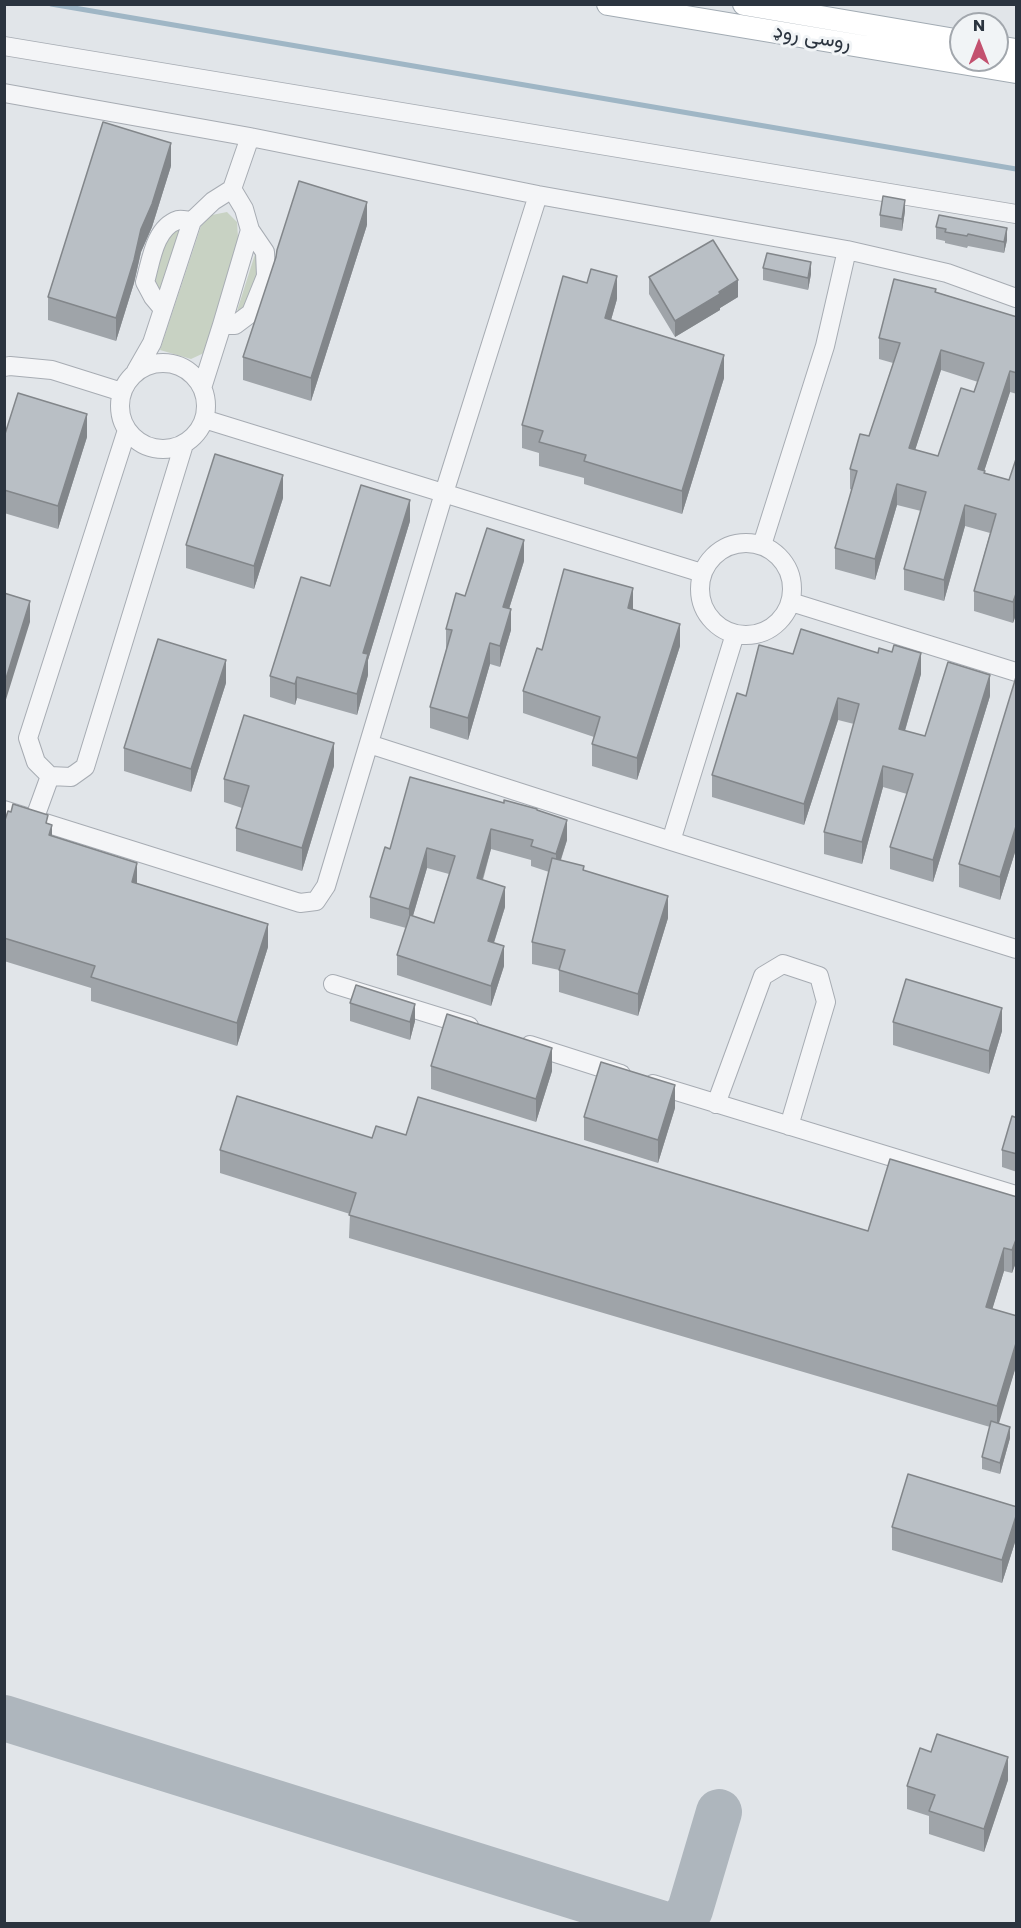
<!DOCTYPE html>
<html>
<head>
<meta charset="utf-8">
<style>
	body { margin:0 }
	#map { position:relative; width:1021px; height:1928px; overflow:hidden; background:#e1e5e9; font-family:Poppins,sans-serif }
	canvas { display:block }
	.frame { position:absolute; inset:0; border:6px solid #2b343f; pointer-events:none }
	.north { position:absolute; left:949px; top:12px; width:60px; height:60px; box-sizing:border-box; background:#f1f4f6; border:2px solid #a2a7ad; border-radius:50%; rotate:0deg; font-size:16px; font-weight:700; line-height:24px; text-align:center; color:#2b343f }
	.north::after { content:''; display:block; margin:auto; width:21px; height:27px; background:#c3516f; clip-path:polygon(50% 0,100% 100%,50% 72%,0 100%) }
</style>
</head>
<body>
<div id="map">
<canvas width="1021" height="1928"></canvas>
<div class="frame"></div>
<div class="north">N</div>
</div>
<script>
const c = document.querySelector('canvas').getContext('2d');
c.lineJoin = 'round';
function fillPath(path, color) { c.fillStyle = color; c.fill(path, 'evenodd'); }
function trace(path, color, width, dash) { c.strokeStyle = color; c.lineWidth = width; c.lineCap = dash ? 'butt' : 'round'; c.setLineDash(dash || []); c.stroke(path); }
function drawText(font, color, halo, rows, align = 'center') {
  c.font = font + ' Poppins,Vazirmatn,sans-serif'; c.lineWidth = 6; c.setLineDash([]); c.textBaseline = 'middle'; c.strokeStyle = halo; c.fillStyle = color; for (const [text, x, y, turn = 0] of rows) {
    c.save(); c.translate(x, y); c.rotate((+turn || 0) * Math.PI / 180); c.textAlign = isNaN(turn) ? turn : align; if (halo) c.strokeText(text, 0, 0); c.fillText(text, 0, 0); c.restore();
  }
}
const green = new Path2D(`
	M 227,212 L 237,222 L 238,238 L 204,353 L 191,359 L 160,350 L 201,226 L 212,215 Z
	M 172,228 L 180,229 L 160,291 L 152,280 L 164,241 Z
	M 256,251 C 262,271 255,288 247,306 L 237,311 Z`);
const stream = new Path2D(`
	M 51,4 L 1016,169`);
const taxiway = new Path2D(`
	M 4,1718 L 663,1924
	M 675,1924 L 683,1920 L 690,1910 L 719,1812`);
const minor = new Path2D(`
	M 4,46 L 1016,214
	M 4,93 L 250,137 L 538,195 L 847,250 L 947,273 L 1016,298
	M 163,309 L 153,297 L 145,282 C 151,262 154,228 178,220 C 182,219 188,221 192,221
	M 222,325 L 235,325 L 251,313 L 266,276 L 265,252 L 250,230
	M120 406a43 43 0 1 1 86 0a43 43 0 1 1-86 0Z
	M 4,367 L 10,366 L 52,370 L 122,392
	M 136,371 L 152,343 L 192,221 L 213,201 L 232,189 L 250,137
	M 202,388 L 222,325 L 250,230 L 244,209 L 232,189
	M 204,419 L 702,573
	M 127,430 L 28,738 L 36,762 L 50,776 L 71,777 L 85,767 L 184,444
	M700 589a46 46 0 1 1 92 0a46 46 0 1 1-92 0Z
	M 762,545 L 825,346 L 847,250
	M 791,602 L 1016,672
	M 369,744 L 671,841 L 1016,949
	M 4,810 L 300,903 L 316,901 L 326,886 L 444,493 L 538,195
	M 34,820 L 50,776
	M 671,841 L 735,634
	M 333,984 L 469,1026
	M 530,1045 L 621,1074
	M 653,1084 L 1016,1195
	M 716,1104 L 763,976 L 783,964 L 819,976 L 826,1002 L 789,1126`);
const major = new Path2D(`
	M 608,4 L 1016,72
	M 744,4 L 961,41
	M 997,47 L 1016,50`);
const wall = new Path2D(`
	M 171,166 L 152,227 L 141,252 L 134,283 L 116,341 L 48,320 L 48,297 Z
	M 905,211 L 902,231 L 880,227 L 880,215 Z
	M 367,225 L 311,401 L 243,380 L 243,357 Z
	M 936,227 L 1007,240 L 1004,253 L 968,246 L 967,248 L 945,243 L 945,241 L 936,239 Z
	M 763,268 L 811,274 L 808,290 L 763,280 Z
	M 649,277 L 738,297 L 720,308 L 720,310 L 675,337 L 649,294 Z
	M 936,292 L 1017,317 L 1017,394 L 1010,392 L 984,471 L 985,473 L 1009,480 L 1017,456 L 1017,612 L 1013,623 L 974,611 L 974,591 L 990,533 L 965,526 L 944,601 L 904,590 L 904,569 L 921,511 L 897,505 L 875,580 L 835,569 L 835,548 L 852,490 L 850,489 L 850,469 L 869,436 L 893,363 L 879,359 L 879,338 ZM 941,370 L 978,382 L 974,392 L 938,456 L 915,450 Z
	M 617,299 L 611,320 L 724,378 L 682,514 L 584,484 L 584,478 L 539,466 L 539,453 L 522,448 L 522,425 Z
	M 4,437 L 87,437 L 58,529 L 4,513 Z
	M 283,498 L 254,589 L 186,568 L 186,545 Z
	M 410,521 L 368,660 L 368,675 L 357,715 L 297,698 L 295,705 L 270,697 L 270,676 L 330,586 Z
	M 524,561 L 509,609 L 511,630 L 500,667 L 490,664 L 468,740 L 430,728 L 430,707 L 446,650 L 446,629 L 465,596 Z
	M 633,609 L 680,646 L 637,780 L 592,766 L 592,744 L 594,737 L 523,713 L 523,691 L 542,650 Z
	M 793,654 L 921,674 L 905,731 L 925,736 L 990,696 L 933,882 L 890,869 L 890,847 L 907,794 L 883,787 L 862,864 L 824,854 L 824,832 L 854,724 L 838,720 L 804,825 L 712,797 L 712,775 L 746,696 Z
	M 1016,677 L 1017,846 L 1000,900 L 959,887 L 959,864 Z
	M 226,683 L 191,792 L 124,771 L 124,748 Z
	M 334,766 L 302,871 L 236,851 L 236,828 L 242,808 L 224,802 L 224,779 Z
	M 504,803 L 537,810 L 567,840 L 561,860 L 584,871 L 668,918 L 638,1016 L 559,992 L 559,970 L 532,964 L 532,942 L 549,872 L 531,866 L 531,860 L 491,849 L 483,880 L 505,907 L 494,943 L 504,966 L 491,1006 L 397,975 L 397,955 L 406,928 L 370,918 L 370,897 L 390,849 ZM 427,868 L 449,874 L 434,923 L 413,916 Z
	M 4,823 L 48,823 L 52,836 L 137,883 L 268,947 L 237,1046 L 91,1001 L 91,988 L 4,961 Z
	M 350,1003 L 415,1021 L 410,1040 L 350,1021 Z
	M 893,1022 L 1002,1031 L 989,1074 L 893,1045 Z
	M 431,1066 L 552,1071 L 536,1122 L 431,1089 Z
	M 675,1108 L 658,1163 L 584,1140 L 584,1117 Z
	M 1017,1118 L 1017,1172 L 1002,1167 L 1002,1150 Z
	M 406,1135 L 868,1231 L 1017,1197 L 1017,1260 L 1012,1273 L 1004,1271 L 992,1309 L 1017,1316 L 1017,1363 L 998,1423 L 1010,1438 L 1000,1474 L 982,1469 L 982,1457 L 990,1427 L 349,1238 L 350,1214 L 220,1173 L 220,1150 Z
	M 1017,1507 L 1017,1536 L 1002,1583 L 892,1550 L 892,1527 Z
	M 1008,1780 L 984,1852 L 929,1834 L 929,1816 L 907,1809 L 907,1786 Z`);
const shadedWall = new Path2D(`
	M 171,143 L 171,166 L 152,227 L 141,252 L 134,283 L 116,341 L 116,318 L 141,229 Z
	M 905,200 L 905,211 L 902,231 L 902,219 Z
	M 367,202 L 367,225 L 311,401 L 311,378 Z
	M 1007,228 L 1007,240 L 1004,253 L 1004,242 Z
	M 811,262 L 811,274 L 808,290 L 808,278 Z
	M 617,276 L 617,299 L 605,341 L 605,318 Z
	M 738,280 L 738,297 L 720,308 L 720,310 L 675,337 L 675,321 Z
	M 941,350 L 941,370 L 909,469 L 909,448 Z
	M 724,355 L 724,378 L 682,514 L 682,491 Z
	M 1010,371 L 1010,392 L 978,490 L 978,469 Z
	M 87,414 L 87,437 L 58,529 L 58,506 Z
	M 283,475 L 283,498 L 254,589 L 254,566 Z
	M 897,484 L 897,505 L 875,580 L 875,559 Z
	M 410,500 L 410,521 L 368,660 L 368,675 L 357,715 L 357,694 L 363,653 Z
	M 965,505 L 965,526 L 944,601 L 944,580 Z
	M 524,540 L 524,561 L 503,628 L 503,607 Z
	M 633,588 L 633,610 L 628,608 Z
	M 1017,591 L 1017,612 L 1013,623 L 1013,602 Z
	M 30,601 L 30,622 L 4,706 L 4,685 Z
	M 511,609 L 511,630 L 500,667 L 500,646 Z
	M 680,624 L 680,646 L 637,780 L 637,758 Z
	M 490,643 L 490,664 L 468,740 L 468,718 Z
	M 921,653 L 921,674 L 899,751 L 899,729 Z
	M 226,660 L 226,683 L 191,792 L 191,769 Z
	M 990,675 L 990,696 L 933,882 L 933,860 Z
	M 297,677 L 297,698 L 295,705 L 295,684 Z
	M 838,698 L 838,720 L 804,825 L 804,804 Z
	M 334,743 L 334,766 L 302,871 L 302,848 Z
	M 883,766 L 883,787 L 862,864 L 862,842 Z
	M 567,820 L 567,840 L 556,874 L 556,854 Z
	M 1017,823 L 1017,846 L 1000,900 L 1000,877 Z
	M 52,825 L 52,848 L 49,835 Z
	M 491,829 L 491,849 L 477,898 L 477,878 Z
	M 427,848 L 427,868 L 409,929 L 409,909 Z
	M 137,863 L 137,886 L 132,882 Z
	M 505,887 L 505,907 L 488,961 L 488,941 Z
	M 668,896 L 668,918 L 638,1016 L 638,994 Z
	M 268,924 L 268,947 L 237,1046 L 237,1023 Z
	M 504,946 L 504,966 L 491,1006 L 491,986 Z
	M 415,1004 L 415,1021 L 410,1040 L 410,1022 Z
	M 1002,1008 L 1002,1031 L 989,1074 L 989,1051 Z
	M 552,1048 L 552,1071 L 536,1122 L 536,1099 Z
	M 675,1085 L 675,1108 L 658,1163 L 658,1140 Z
	M 1017,1237 L 1017,1260 L 1012,1273 L 1012,1250 Z
	M 1004,1248 L 1004,1271 L 986,1330 L 986,1307 Z
	M 1017,1340 L 1017,1363 L 997,1430 L 997,1406 Z
	M 1010,1427 L 1010,1438 L 1000,1474 L 1000,1463 Z
	M 1017,1513 L 1017,1536 L 1002,1583 L 1002,1560 Z
	M 1008,1757 L 1008,1780 L 984,1852 L 984,1829 Z`);
const building = new Path2D(`
	M 103,122 L 171,143 L 152,204 L 141,229 L 134,260 L 116,318 L 48,297 Z
	M 299,181 L 367,202 L 311,378 L 243,357 L 276,257 L 277,250 Z
	M 883,196 L 905,200 L 902,219 L 880,215 Z
	M 939,215 L 1007,228 L 1004,242 L 968,234 L 967,236 L 945,232 L 946,229 L 936,227 Z
	M 713,240 L 738,280 L 719,292 L 720,294 L 675,321 L 649,277 Z
	M 767,253 L 811,262 L 808,278 L 763,268 Z
	M 591,269 L 617,276 L 605,318 L 724,355 L 682,491 L 584,461 L 586,455 L 539,442 L 543,431 L 522,425 L 563,276 L 587,283 Z
	M 894,279 L 936,289 L 935,292 L 1017,317 L 1017,373 L 1010,371 L 978,469 L 985,471 L 984,473 L 1009,480 L 1017,456 L 1017,591 L 1013,602 L 974,591 L 996,514 L 965,505 L 944,580 L 904,569 L 926,492 L 897,484 L 875,559 L 835,548 L 857,471 L 850,469 L 860,434 L 869,436 L 900,343 L 879,338 ZM 941,350 L 984,363 L 974,392 L 961,388 L 938,456 L 909,448 Z
	M 18,393 L 87,414 L 58,506 L 4,490 L 4,437 Z
	M 215,454 L 283,475 L 254,566 L 186,545 Z
	M 361,485 L 410,500 L 363,653 L 368,654 L 357,694 L 297,677 L 295,684 L 270,676 L 301,577 L 330,586 Z
	M 487,528 L 524,540 L 503,607 L 511,609 L 500,646 L 490,643 L 468,718 L 430,707 L 452,630 L 446,629 L 456,593 L 465,596 Z
	M 564,569 L 633,588 L 628,608 L 680,624 L 637,758 L 592,744 L 600,717 L 523,691 L 537,648 L 542,650 Z
	M 4,593 L 30,601 L 4,685 Z
	M 801,629 L 878,653 L 879,648 L 892,652 L 894,645 L 921,653 L 899,729 L 925,736 L 948,662 L 990,675 L 933,860 L 890,847 L 913,774 L 883,766 L 862,842 L 824,832 L 859,704 L 838,698 L 804,804 L 712,775 L 737,693 L 746,696 L 759,645 L 793,654 Z
	M 158,639 L 226,660 L 191,769 L 124,748 Z
	M 1016,677 L 1017,823 L 1000,877 L 959,864 Z
	M 244,715 L 334,743 L 302,848 L 236,828 L 249,786 L 224,779 Z
	M 410,777 L 504,803 L 504,800 L 537,809 L 537,810 L 567,820 L 556,854 L 531,846 L 533,840 L 491,829 L 477,878 L 505,887 L 488,941 L 504,946 L 491,986 L 397,955 L 410,915 L 434,923 L 455,856 L 427,848 L 409,909 L 370,897 L 385,847 L 390,849 Z
	M 13,804 L 48,815 L 46,823 L 52,825 L 49,835 L 137,863 L 132,882 L 268,924 L 237,1023 L 91,977 L 95,966 L 4,938 L 4,823 L 8,811 L 11,812 Z
	M 552,858 L 584,866 L 583,870 L 668,896 L 638,994 L 559,970 L 565,950 L 532,942 Z
	M 906,979 L 1002,1008 L 989,1051 L 893,1022 Z
	M 356,985 L 415,1004 L 410,1022 L 350,1003 Z
	M 447,1014 L 552,1048 L 536,1099 L 431,1066 Z
	M 601,1062 L 675,1085 L 658,1140 L 584,1117 Z
	M 237,1096 L 372,1138 L 376,1126 L 406,1135 L 418,1097 L 868,1231 L 890,1159 L 1017,1197 L 1017,1237 L 1012,1250 L 1004,1248 L 986,1307 L 1017,1316 L 1017,1340 L 997,1406 L 349,1215 L 356,1193 L 220,1150 Z
	M 1012,1116 L 1017,1118 L 1017,1154 L 1002,1150 Z
	M 991,1421 L 1010,1427 L 1000,1463 L 982,1457 Z
	M 908,1474 L 1017,1507 L 1017,1513 L 1002,1560 L 892,1527 Z
	M 937,1734 L 1008,1757 L 984,1829 L 929,1811 L 935,1795 L 907,1786 L 920,1748 L 931,1752 Z`);
const streetNames = [
	["روسی روډ",812,38,9]
];
fillPath(green, '#c8d2c3');
trace(stream, '#9fb6c5', 5);
trace(taxiway, '#aeb6bd', 46);
trace(minor, '#a7acb3', 20);
trace(major, '#a2abb3', 24);
trace(minor, '#f4f5f7', 18);
trace(major, '#fff', 22);
fillPath(wall, '#9fa4a9');
fillPath(shadedWall, '#82868a');
fillPath(building, '#b9bfc5');
trace(building, '#82868a', 1.5);
drawText('21px', '#2b343f', '#f1f4f6', streetNames);
</script>
</body>
</html>
